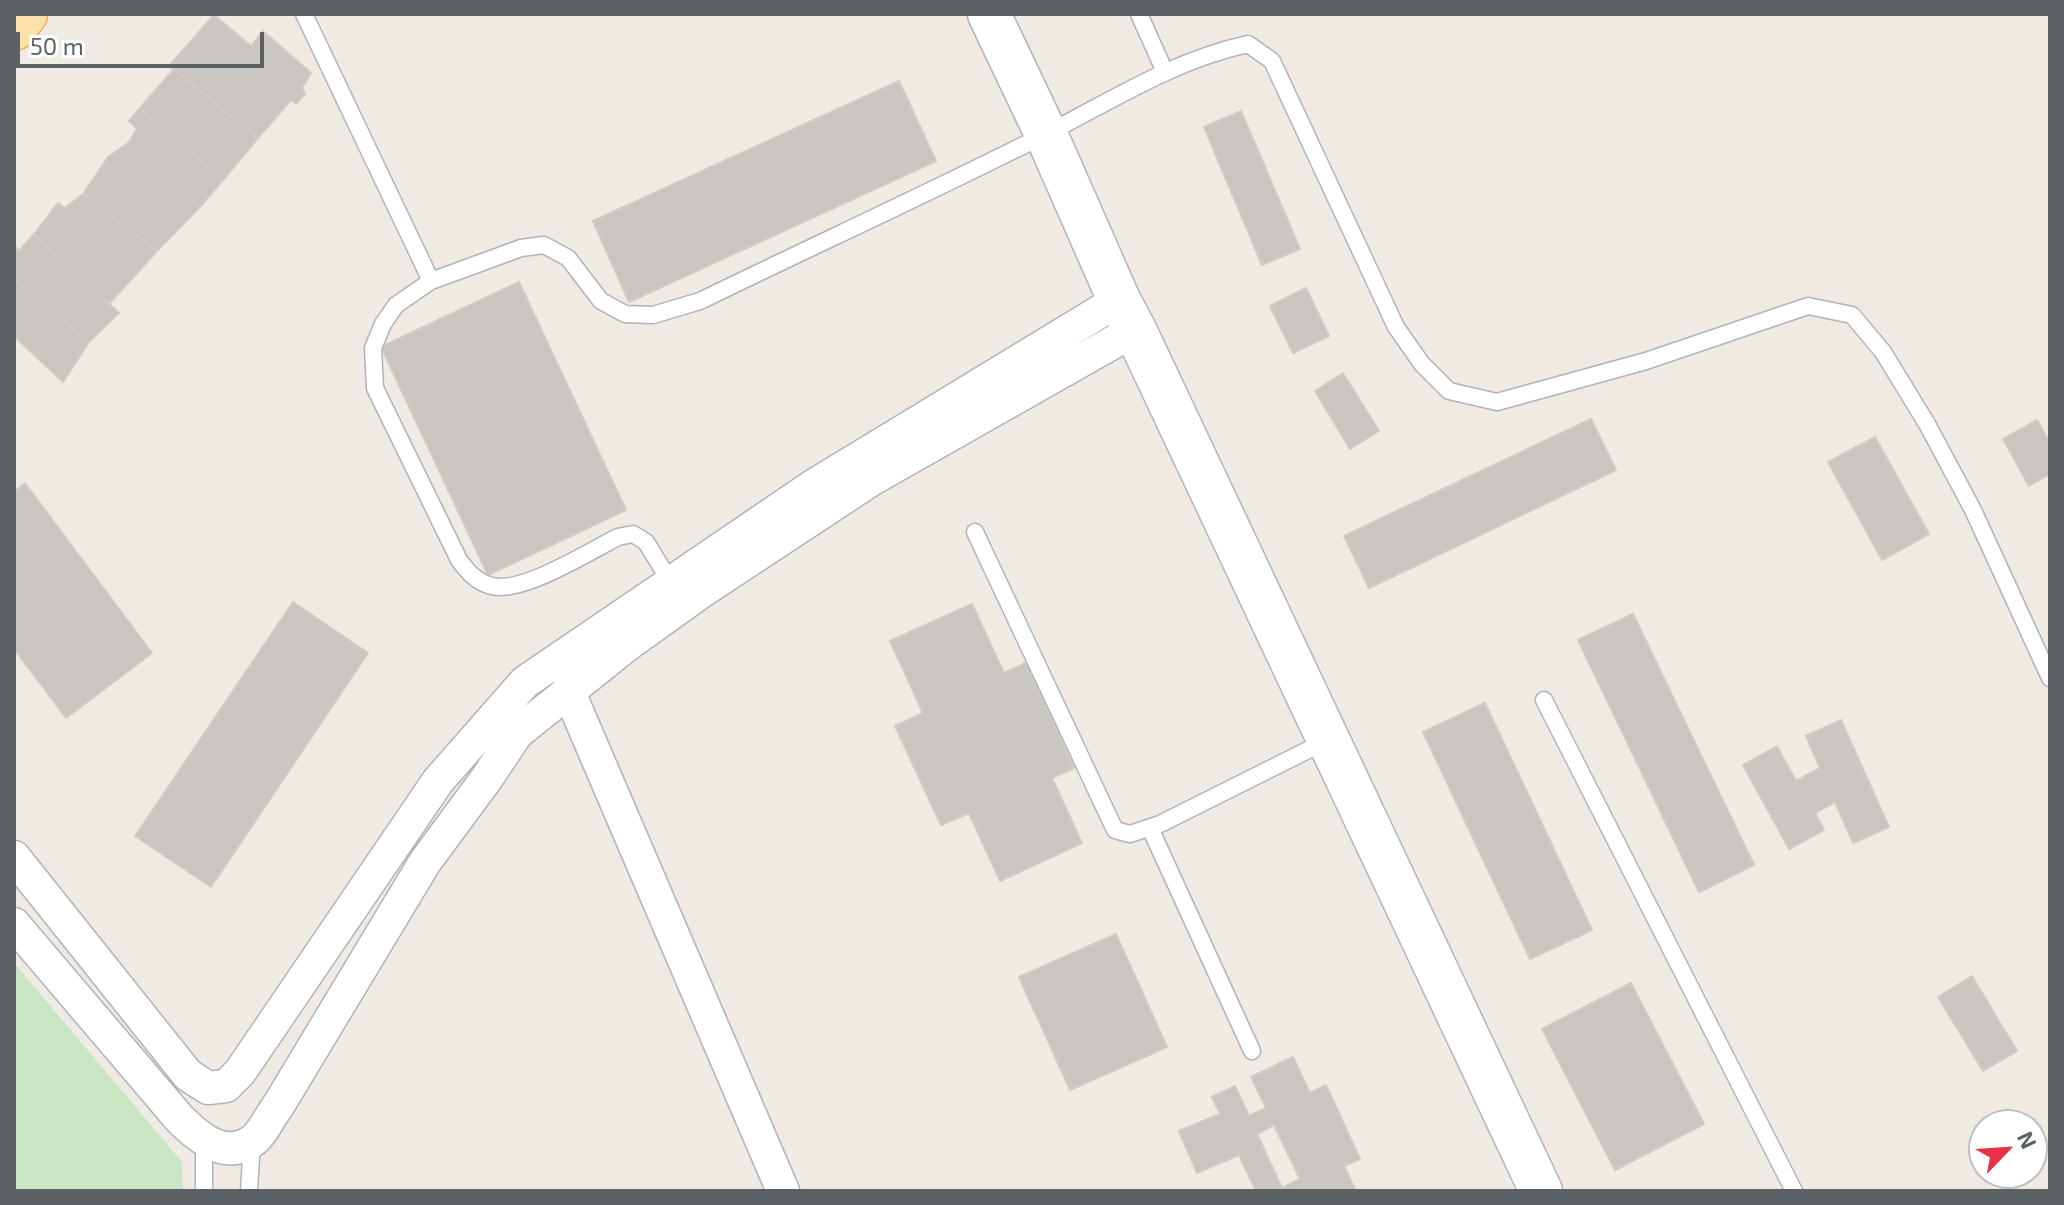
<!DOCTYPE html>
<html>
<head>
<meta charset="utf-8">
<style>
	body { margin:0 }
	#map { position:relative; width:2064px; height:1205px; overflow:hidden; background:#efeae4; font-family:"Exo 2",sans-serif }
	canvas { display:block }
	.frame { position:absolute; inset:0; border:16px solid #5c6165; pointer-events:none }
	.north { position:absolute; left:1968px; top:1109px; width:80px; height:80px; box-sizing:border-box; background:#fff; border:2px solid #bec0c1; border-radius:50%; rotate:65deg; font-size:22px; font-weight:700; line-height:32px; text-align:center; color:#5c6165 }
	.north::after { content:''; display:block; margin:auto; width:28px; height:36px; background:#e73245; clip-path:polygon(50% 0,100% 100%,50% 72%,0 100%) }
	.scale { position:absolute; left:16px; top:32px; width:248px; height:36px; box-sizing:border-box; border:4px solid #5c6165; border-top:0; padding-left:10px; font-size:24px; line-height:28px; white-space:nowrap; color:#5c6165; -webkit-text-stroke:6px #fff; paint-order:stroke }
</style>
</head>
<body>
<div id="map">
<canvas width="2064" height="1205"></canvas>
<div class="frame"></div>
<div class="north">N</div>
<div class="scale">50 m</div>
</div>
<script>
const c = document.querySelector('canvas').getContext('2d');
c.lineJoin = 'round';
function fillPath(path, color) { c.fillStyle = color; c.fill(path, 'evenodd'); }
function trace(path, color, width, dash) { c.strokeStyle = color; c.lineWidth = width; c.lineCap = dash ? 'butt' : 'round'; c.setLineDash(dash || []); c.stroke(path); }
const green = new Path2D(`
	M 14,963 L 182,1162 L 183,1191 L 14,1191 Z`);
const building = new Path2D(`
	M 214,15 L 251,46 L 263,31 L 311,73 L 302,88 L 305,94 L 296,104 L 291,100 L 258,138 L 169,66 Z
	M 174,69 L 258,138 L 223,180 L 140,108 Z
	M 899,81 L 936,161 L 629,302 L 593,221 Z
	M 140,108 L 223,180 L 199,208 L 128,143 L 137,129 L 129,121 Z
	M 1241,111 L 1300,249 L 1262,265 L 1204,127 Z
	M 128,143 L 199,208 L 157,251 L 83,194 L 108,157 Z
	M 83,194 L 157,251 L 109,304 L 34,234 L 58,203 L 65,208 Z
	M 34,234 L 119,313 L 89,342 L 14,279 L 14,246 L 19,251 Z
	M 14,279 L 89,342 L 63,382 L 14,336 Z
	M 519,282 L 626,510 L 488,575 L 381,347 Z
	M 1306,288 L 1329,336 L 1293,353 L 1270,306 Z
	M 1343,373 L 1379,431 L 1350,449 L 1315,391 Z
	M 1591,419 L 1616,470 L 1369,588 L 1344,536 Z
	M 2037,420 L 2050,443 L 2050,474 L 2029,486 L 2003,439 Z
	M 1875,437 L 1929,534 L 1882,560 L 1828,462 Z
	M 25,483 L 152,653 L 66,718 L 14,649 L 14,492 Z
	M 293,602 L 368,653 L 211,887 L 135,836 Z
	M 972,604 L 1004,673 L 1026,663 L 1074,768 L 1052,778 L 1082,843 L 1000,881 L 969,813 L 941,825 L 895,726 L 923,713 L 890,641 Z
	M 1633,614 L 1754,865 L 1699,892 L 1578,640 Z
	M 1485,703 L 1592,930 L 1530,959 L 1423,732 Z
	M 1841,720 L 1889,827 L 1853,843 L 1835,802 L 1815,813 L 1824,830 L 1789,849 L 1743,765 L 1777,746 L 1796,781 L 1820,768 L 1806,736 Z
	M 1116,934 L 1167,1047 L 1070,1090 L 1019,977 Z
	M 1972,976 L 2017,1051 L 1983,1071 L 1938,997 Z
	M 1631,983 L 1704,1124 L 1615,1170 L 1542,1029 Z
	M 1293,1057 L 1310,1093 L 1326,1085 L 1360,1159 L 1344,1166 L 1356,1191 L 1256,1191 L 1239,1155 L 1197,1173 L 1179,1131 L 1220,1114 L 1212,1097 L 1235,1086 L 1249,1116 L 1266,1108 L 1251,1077 ZM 1274,1125 L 1300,1179 L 1282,1188 L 1257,1134 Z`);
const service = new Path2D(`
	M 304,14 L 431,281
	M 1139,14 L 1165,72
	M 975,532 L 1115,830 L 1130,834 L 1160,824 L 1326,741
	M 671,583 L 646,542 L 633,534 L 618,537 C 590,551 522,594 492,586 C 476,582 468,572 459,560 L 375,388 L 373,348 L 383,324 L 396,305 L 431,281 L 521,248 L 544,245 L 568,258 L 601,301 L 625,314 L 653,315 L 700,301 C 815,245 931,192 1044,135 C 1111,101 1174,60 1248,44 L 1272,61 L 1396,327 L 1422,364 L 1449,391 L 1497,402 L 1646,361 L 1808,306 L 1852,315 L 1883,352 L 1927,424 L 1973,510 L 2050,678
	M 1544,700 L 1794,1191
	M 1150,828 L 1252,1051
	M 204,1142 L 204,1191
	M 249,1191 L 252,1141`);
const minor = new Path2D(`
	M 568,690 L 783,1191
	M 14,857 L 188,1075 L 208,1088 L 226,1086 L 240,1072 L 438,781 L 525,682 L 813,486 L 1119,300
	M 14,924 L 179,1118 C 197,1136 223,1160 251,1142 C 262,1135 270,1116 278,1106 L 425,862 L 487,778 L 517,733 L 627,645 L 701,592 L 874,478 L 1135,330`);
const tertiary = new Path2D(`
	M 989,14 L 1046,134 L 1119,300 L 1135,330 L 1541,1191`);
const primary = new Path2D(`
	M 14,28 L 25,14`);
fillPath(green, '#c8e6c1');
fillPath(building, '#c9c5c1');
trace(building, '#d3cbc3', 2);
trace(service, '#b0b3b7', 19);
trace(minor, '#b0b3b7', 35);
trace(tertiary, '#b0b3b7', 45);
trace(primary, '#efac5c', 47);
trace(service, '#fff', 16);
trace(minor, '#fff', 32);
trace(tertiary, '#fff', 42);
trace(primary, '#fee1aa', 44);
</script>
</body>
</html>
